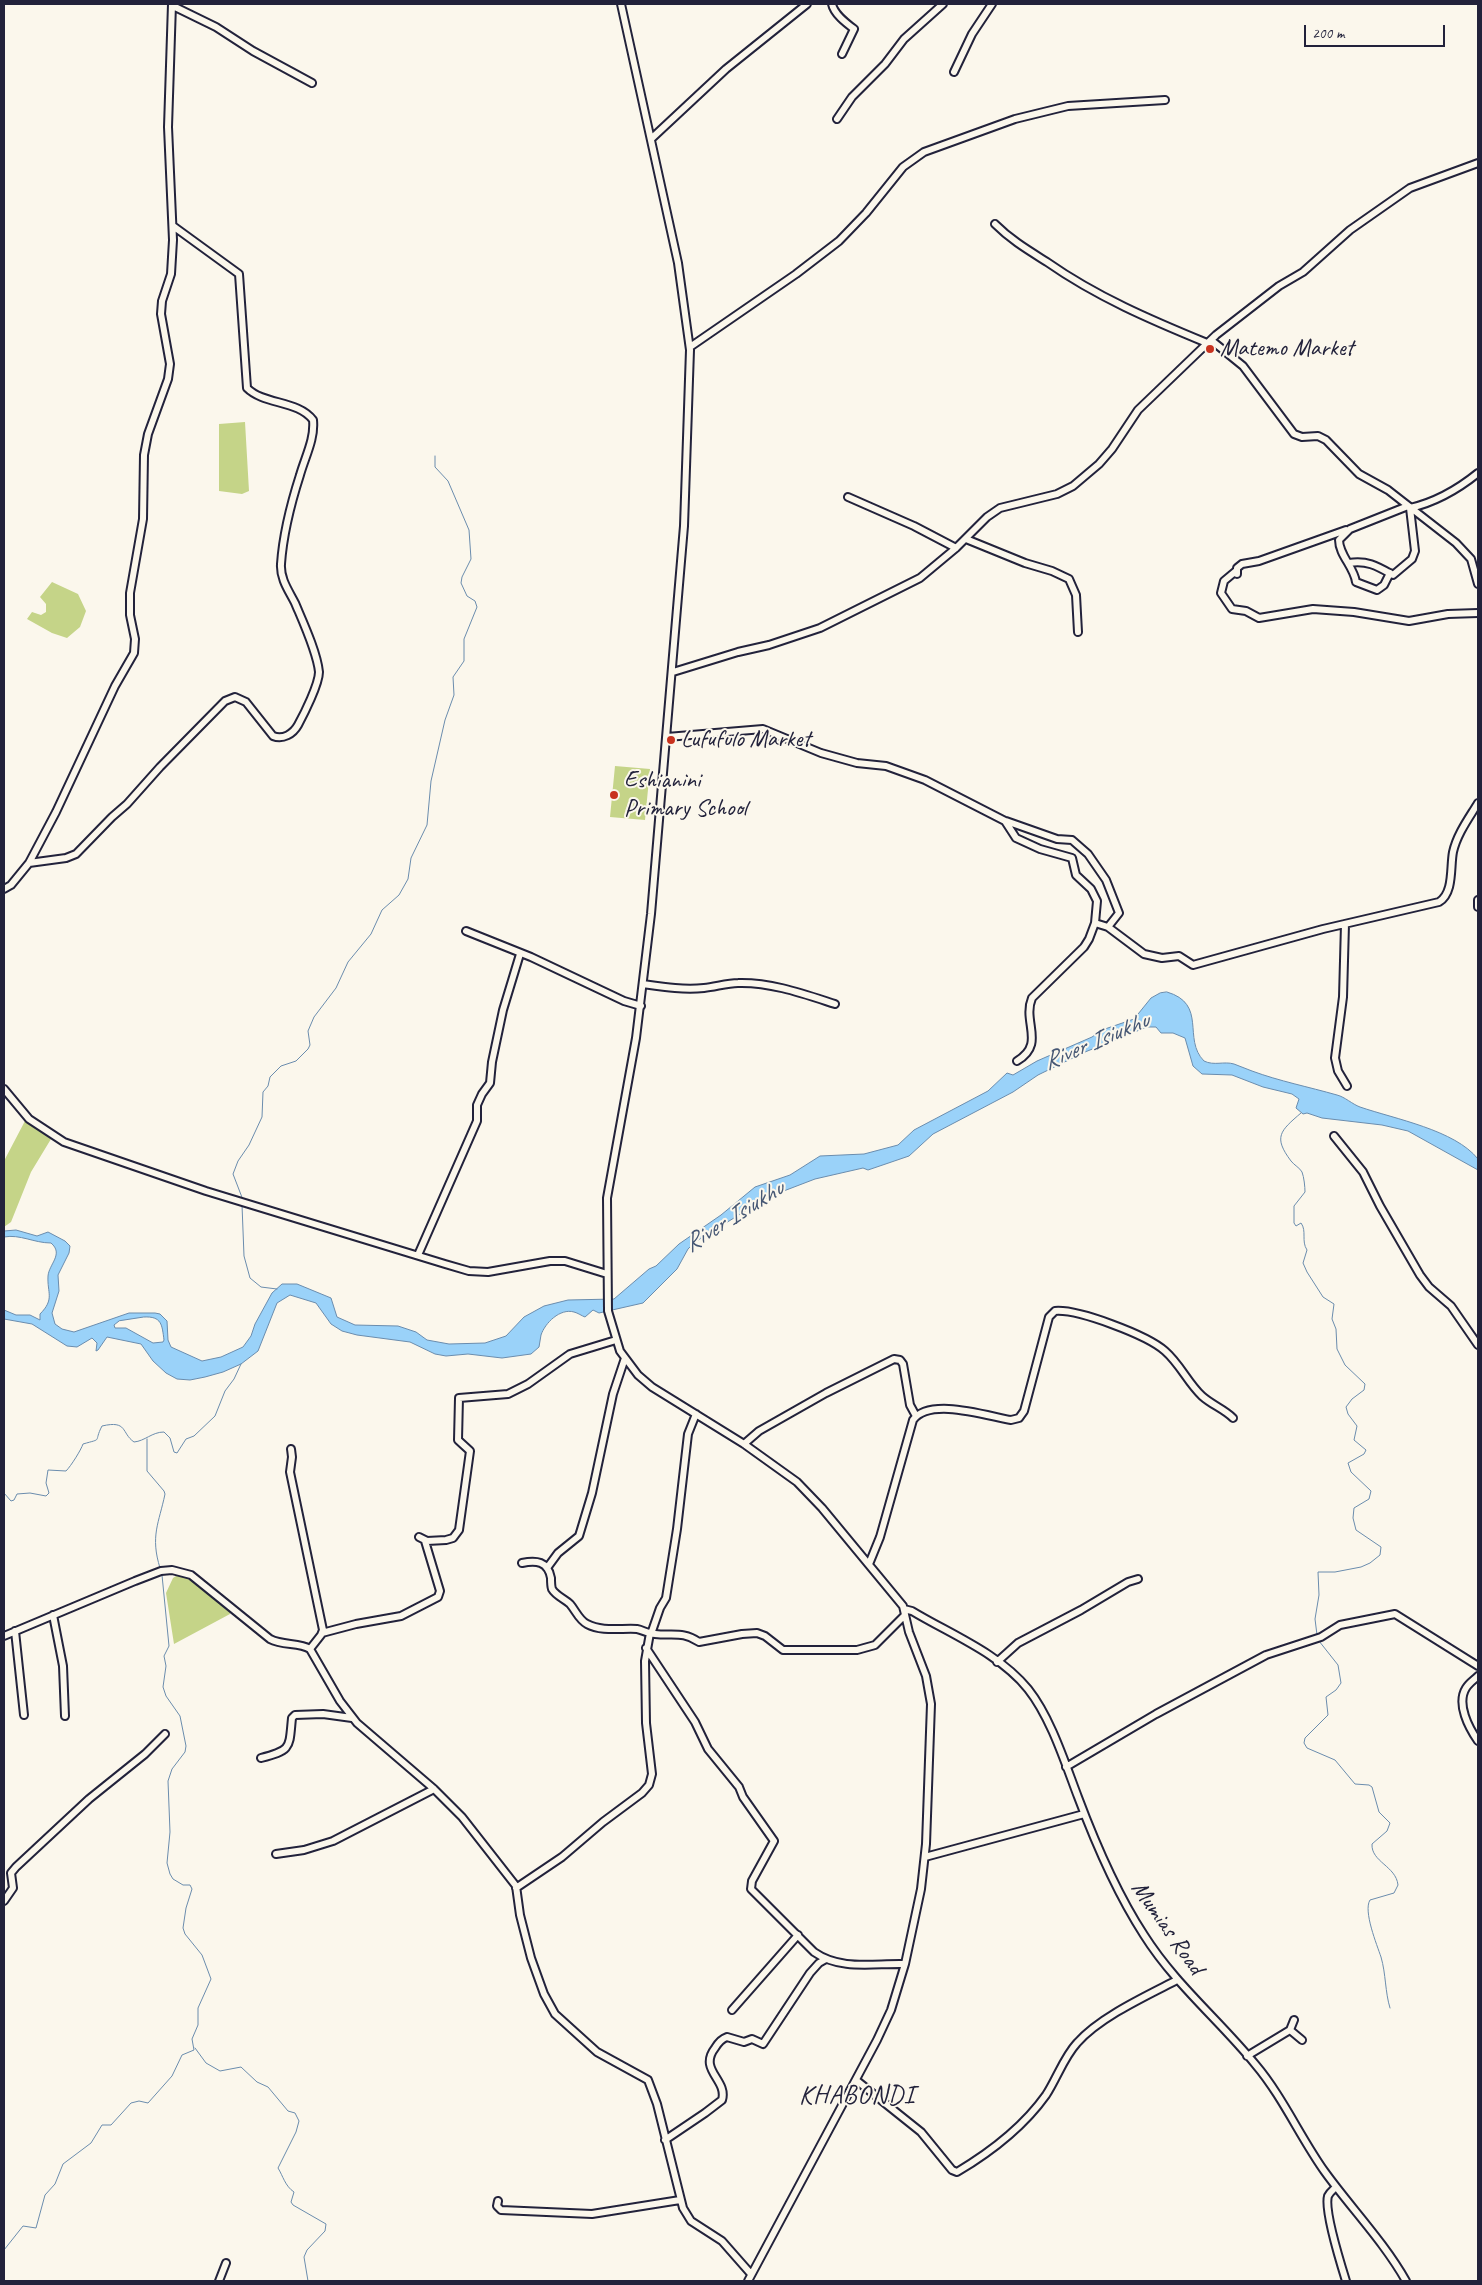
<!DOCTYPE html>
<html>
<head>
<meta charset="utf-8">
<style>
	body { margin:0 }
	#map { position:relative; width:1482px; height:2285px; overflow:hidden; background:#fbf7ec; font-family:Caveat,sans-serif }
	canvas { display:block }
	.frame { position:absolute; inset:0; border:5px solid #22223b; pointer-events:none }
	.scale { position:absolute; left:1304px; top:25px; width:141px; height:22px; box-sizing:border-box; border:2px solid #22223b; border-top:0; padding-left:6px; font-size:15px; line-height:18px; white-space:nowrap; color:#22223b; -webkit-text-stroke:4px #fbf7ec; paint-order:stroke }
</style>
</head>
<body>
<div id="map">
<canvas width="1482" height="2285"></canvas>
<div class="frame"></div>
<div class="scale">200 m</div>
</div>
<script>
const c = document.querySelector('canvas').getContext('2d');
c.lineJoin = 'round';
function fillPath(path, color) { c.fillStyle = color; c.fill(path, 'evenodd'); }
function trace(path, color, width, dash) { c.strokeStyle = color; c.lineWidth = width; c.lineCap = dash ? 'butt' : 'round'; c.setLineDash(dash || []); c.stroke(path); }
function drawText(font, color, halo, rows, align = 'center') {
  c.font = font + ' Caveat,sans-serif'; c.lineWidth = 4; c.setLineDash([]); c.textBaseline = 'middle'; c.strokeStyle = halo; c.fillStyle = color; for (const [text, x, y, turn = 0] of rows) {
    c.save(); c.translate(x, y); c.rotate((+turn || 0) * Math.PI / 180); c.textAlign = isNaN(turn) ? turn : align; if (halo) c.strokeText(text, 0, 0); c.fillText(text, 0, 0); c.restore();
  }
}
const green = new Path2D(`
	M 245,422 L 249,491 L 242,494 L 219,491 L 219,424 Z
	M 52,582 L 78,594 L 86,611 L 80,627 L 67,638 L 52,633 L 27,619 L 32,612 L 41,615 L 46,612 L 46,604 L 40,597 Z
	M 615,766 L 650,769 L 645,820 L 610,817 Z
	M 26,1119 L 51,1139 L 31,1172 L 11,1222 L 4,1227 L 4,1161 Z
	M 179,1574 L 191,1577 L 231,1611 L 230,1614 L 174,1644 L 166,1593 L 173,1578 Z`);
const water = new Path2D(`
	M 1167,992 C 1208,1004 1182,1039 1204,1061 C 1214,1066 1224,1061 1234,1064 C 1240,1066 1246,1069 1252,1071 C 1279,1081 1309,1087 1337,1095 C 1345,1097 1352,1104 1360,1107 C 1395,1119 1455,1130 1478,1159 L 1478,1170 L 1408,1131 L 1382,1125 L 1322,1118 L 1307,1113 L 1303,1114 L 1296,1108 L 1299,1099 L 1292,1094 L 1263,1087 L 1232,1075 L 1202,1074 L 1193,1066 L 1185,1038 L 1173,1033 L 1161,1033 L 1156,1027 L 1147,1027 L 1085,1052 L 1038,1075 L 1013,1092 L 933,1134 L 909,1156 L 868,1170 L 863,1168 L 815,1179 L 768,1197 L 695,1242 L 688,1249 L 677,1269 L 643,1303 L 599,1313 L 593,1310 L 585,1317 C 582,1316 578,1313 574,1312 C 560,1308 545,1323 541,1335 C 540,1339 540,1343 539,1347 L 531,1354 L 502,1358 L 468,1354 L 446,1356 L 435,1354 L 410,1342 L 357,1335 L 342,1331 L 331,1324 L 316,1303 L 290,1295 L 277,1303 L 258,1351 L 241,1364 L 223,1372 L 205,1377 L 190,1380 L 177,1379 L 166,1373 L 153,1361 L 141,1344 L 107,1337 L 98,1350 L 96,1351 L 97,1343 L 92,1338 L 77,1347 L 67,1346 L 32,1324 L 4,1319 L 4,1310 L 16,1315 L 30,1315 L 40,1320 L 40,1314 C 55,1299 47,1293 48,1276 C 49,1264 64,1254 51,1243 C 34,1243 20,1234 4,1237 L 4,1231 L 16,1230 L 37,1236 L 48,1232 L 65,1241 L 70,1246 L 69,1253 L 58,1275 L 59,1291 L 52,1313 L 55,1324 L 62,1329 L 74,1332 L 129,1313 L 155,1313 L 160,1314 L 167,1321 L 168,1340 L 171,1347 L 202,1361 L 221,1357 L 243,1347 L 251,1336 L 255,1324 L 272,1293 L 282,1284 L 297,1284 L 331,1298 L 337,1317 L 355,1325 L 398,1326 L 416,1332 L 427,1340 L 449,1344 L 485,1343 L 506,1336 L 524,1317 L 544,1306 L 568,1300 L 614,1299 L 649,1269 L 656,1266 L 679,1244 L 721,1215 L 755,1187 L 790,1175 L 820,1156 L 864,1154 L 898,1145 L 914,1130 L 988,1091 L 1007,1073 L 1013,1075 L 1037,1061 L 1092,1037 L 1102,1030 L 1134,1019 L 1151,998 L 1160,993 ZM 144,1317 C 162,1316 162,1325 164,1340 L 163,1342 L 153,1343 L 126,1328 L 115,1328 L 114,1325 L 119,1321 Z`);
const stream = new Path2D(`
	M 1301,1113 C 1280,1131 1273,1137 1291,1161 C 1294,1165 1300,1168 1302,1172 C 1304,1177 1305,1187 1305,1192 L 1294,1206 L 1294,1223 L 1296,1226 L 1301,1223 C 1307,1231 1301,1241 1307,1250 L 1303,1263 L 1307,1272 L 1323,1297 L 1334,1304 L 1332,1319 L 1336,1329 L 1337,1349 L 1345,1365 L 1365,1384 L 1364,1390 L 1352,1399 L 1346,1407 L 1348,1414 L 1357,1426 L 1354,1440 L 1366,1450 L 1364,1454 L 1348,1463 L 1351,1472 L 1371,1491 L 1369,1499 L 1354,1508 L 1353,1518 L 1356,1530 L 1381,1547 L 1380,1555 L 1370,1563 L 1361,1567 L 1335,1572 L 1318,1572 L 1319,1595 L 1315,1619 L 1317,1635
	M 243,1200 L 233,1174 L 238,1161 L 249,1145 L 262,1117 L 263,1092 L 268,1086 L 270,1077 L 281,1066 L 296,1061 L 308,1049 L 310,1045 L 308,1031 L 314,1017 L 336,988 L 348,962 L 371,934 L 382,910 L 399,895 L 408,879 L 411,858 L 427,825 L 431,781 L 445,720 L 454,695 L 453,677 L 464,661 L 464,639 L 477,607 L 475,601 L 467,596 L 461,583 L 462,577 L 471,559 L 469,530 L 448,481 L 435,467 L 435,456
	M 242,1205 L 244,1256 L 250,1278 L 261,1287 L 277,1289
	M 147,1439 L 147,1471 L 164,1491 L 165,1494 C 159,1523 150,1536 160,1568
	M 4,1493 L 11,1501 L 14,1500 L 17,1494 L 30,1493 L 46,1496 L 49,1493 L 46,1483 L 48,1470 L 66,1471 C 71,1466 81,1450 83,1444 C 104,1438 93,1443 102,1426 C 128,1420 121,1433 134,1442 C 145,1441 152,1432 164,1432 L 170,1438 L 174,1452 L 177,1453 L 186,1439 L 194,1436 L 215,1416 L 225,1391 L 234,1379 L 241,1364
	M 1319,1641 L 1338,1665 L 1341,1683 L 1336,1690 L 1326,1697 L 1328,1715 L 1305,1738 L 1304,1743 L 1307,1748 L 1335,1760 L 1355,1784 L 1369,1785 L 1372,1787 L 1379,1812 L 1390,1823 L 1387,1831 L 1372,1844 C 1371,1862 1396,1866 1398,1885 L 1394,1893 L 1370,1900 C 1363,1911 1377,1945 1381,1957 C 1386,1974 1385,1992 1390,2008
	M 195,2048 L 206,2063 L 220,2071 L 241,2067 L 257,2082 L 268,2087 L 288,2111 L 295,2113 L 299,2121 L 296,2132 L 278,2168 C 283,2176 285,2186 294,2192 L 291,2202 L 293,2205 L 326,2224 L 325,2231 L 307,2250 L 304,2257 L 308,2281
	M 4,2250 L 23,2226 L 36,2228 L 45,2195 L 55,2184 L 63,2164 L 91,2143 L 102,2125 L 111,2125 L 131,2103 L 139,2101 L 148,2103 L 172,2076 L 182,2055 L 194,2050 L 192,2039 L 198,2025 L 198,2008 L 211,1979 L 202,1955 L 185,1934 L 183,1928 L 186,1908 L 192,1889 L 190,1885 L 183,1885 L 173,1879 L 170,1874 L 167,1863 L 170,1832 L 168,1781 L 172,1769 L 185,1752 L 186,1746 L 180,1716 L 166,1696 L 163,1687 L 166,1666 L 164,1656 L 169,1646 L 162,1575`);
const minor = new Path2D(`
	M 621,4 L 678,263 L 690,350 L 684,526 L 651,914 L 636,1038 L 607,1198 L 608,1311 L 620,1351 L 638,1375 L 652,1387 L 744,1444 L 797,1482 L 822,1508 L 903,1606 L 909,1632 L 926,1676 L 931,1704 L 926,1844 L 921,1889 L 905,1964 L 891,2010 L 877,2040 L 748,2281
	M 832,4 C 834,14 846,23 854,29 L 842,54
	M 173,6 L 216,27 L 253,51 L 312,83
	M 954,72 L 972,34 L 992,4
	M 837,119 L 852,97 L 885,64 L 904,39 L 943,4
	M 651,139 L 726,69 L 807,4
	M 995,224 C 1011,240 1028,250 1047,262 C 1097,297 1151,320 1207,343
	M 1211,340 L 1243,366 L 1294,434 L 1302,437 L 1318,436 L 1326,440 L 1359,474 L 1388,490 L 1456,543 L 1471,559 L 1478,584
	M 690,347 L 796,274 L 839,241 L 866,213 L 903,167 L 924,152 L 1015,119 L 1068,106 L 1165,100
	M 848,497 L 914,526 L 956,548
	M 966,539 L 1025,563 L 1052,571 L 1069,579 L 1076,595 L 1078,632
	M 1349,563 C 1367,560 1377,566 1393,575 L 1412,559 L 1415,551 L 1410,508 C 1436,502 1457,490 1478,473
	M 1236,571 L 1224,581 L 1221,593 L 1232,609 L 1246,611 L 1259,618 L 1313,609 L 1354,612 L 1409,621 L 1448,614 L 1478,613
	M 1390,573 L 1384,585 L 1377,590 L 1356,582 C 1354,567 1339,555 1339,540 L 1350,529 L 1408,506
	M 1237,574 L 1237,568 L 1242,564 L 1259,561 L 1346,530
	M 673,672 L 738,652 L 769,645 L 820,628 L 920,578 L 956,548 L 987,517 L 1000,508 L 1057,494 L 1073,486 L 1099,464 L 1112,449 L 1138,410 L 1216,335 L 1279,286 L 1303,272 L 1350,230 L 1410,188 L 1478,163
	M 667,737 L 763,729 L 821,753 L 857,763 L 886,766 L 925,780 L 1005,821 L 1016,838 L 1040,849 L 1072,858 L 1076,875 L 1091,889 L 1097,901 L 1095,923 L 1108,927 L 1144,954 L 1162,958 L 1179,956 L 1193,965 L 1323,929 L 1439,902 C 1454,893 1450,867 1453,852 C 1457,834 1469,818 1478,803
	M 1006,821 L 1057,839 L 1072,840 L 1088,854 L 1106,880 L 1119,913 L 1108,927
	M 29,863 L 66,858 L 76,854 L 112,817 L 127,804 L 160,767 L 225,701 L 235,697 L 246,702 L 273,736 C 283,740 293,734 298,725 C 304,714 319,684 319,672 C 317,652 303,622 295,603 C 289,591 280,579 281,564 C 283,535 291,503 300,475 C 305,457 315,439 313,420 C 298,400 264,405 247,388 L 239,274 L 173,226
	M 4,889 L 11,885 L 29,863 L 56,812 L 115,686 L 134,653 L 135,639 L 130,615 L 130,593 L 143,519 L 144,455 L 148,434 L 168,379 L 170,364 L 161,314 L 162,301 L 171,274 L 173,240 L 168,127 L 172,4
	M 1478,900 L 1478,907
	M 1345,924 L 1343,997 L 1335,1058 L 1338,1071 L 1347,1086
	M 466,931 L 531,957 L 624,1001 L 641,1006
	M 643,984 C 664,987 683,990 704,988 C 715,987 727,983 738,983 C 771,982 804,994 835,1004
	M 1017,1061 C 1046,1044 1022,1022 1032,998 L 1084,947 L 1089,939 L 1095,923
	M 4,1089 L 29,1119 L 64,1142 L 206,1191 L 445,1264 L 469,1271 L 488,1272 L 550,1261 L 565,1261 L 607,1274
	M 1334,1136 L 1363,1172 L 1380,1206 L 1420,1275 L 1429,1287 L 1451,1306 L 1478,1345
	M 418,1255 L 477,1121 L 477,1105 L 482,1094 L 490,1083 L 492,1062 L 503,1010 L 520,954
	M 744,1444 L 759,1431 L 826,1393 L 894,1359 L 900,1360 L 903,1364 L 910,1405 L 916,1416
	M 291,1449 L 292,1457 L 290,1472 L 323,1630 L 321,1635 L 310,1649
	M 419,1537 L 427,1541 L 446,1540 L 453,1538 L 459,1530 L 470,1451 L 458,1440 L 459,1398 L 508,1394 L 528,1384 L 570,1354 L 616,1340
	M 522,1563 C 536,1560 548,1561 551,1578 C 551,1582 551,1586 552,1589 C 556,1596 565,1599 570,1604 C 576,1611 579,1620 587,1624 C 602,1632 621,1628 637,1629 C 643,1630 648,1634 655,1634 C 673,1636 683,1631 699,1642 L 742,1634 L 757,1633 L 765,1636 L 783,1650 L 857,1650 L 875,1645 L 904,1616
	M 869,1564 L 880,1537 L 913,1420 C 930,1397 987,1416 1011,1420 L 1019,1418 L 1024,1411 L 1049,1317 L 1055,1311 C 1078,1309 1147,1335 1165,1351 C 1180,1364 1188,1383 1202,1396 C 1212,1405 1224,1409 1233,1418
	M 547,1568 L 558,1553 L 579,1536 L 592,1493 L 613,1394 L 625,1358
	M 904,1609 L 912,1611 C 950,1634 999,1653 1028,1689 C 1051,1718 1065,1763 1078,1797 C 1096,1845 1116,1892 1144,1935 C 1175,1984 1219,2020 1255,2064 C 1283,2097 1300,2137 1325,2172 C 1351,2208 1384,2242 1406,2281
	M 53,1615 L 63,1666 L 65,1716
	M 15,1631 L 24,1715
	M 322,1633 L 356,1624 L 401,1616 L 438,1597 L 440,1591 L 425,1541
	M 651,1634 L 660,1608 L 666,1598 L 677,1529 L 688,1434 L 696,1414
	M 4,1636 L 135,1581 L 161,1571 L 172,1570 L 191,1575 L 270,1639 C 283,1646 299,1642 310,1649 L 340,1701 L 357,1723 L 434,1789 L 462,1817 L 516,1886 L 520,1915 L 531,1958 L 544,1994 L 555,2014 L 597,2052 L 648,2080 L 657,2104 L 683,2208 L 691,2221 L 722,2241 L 751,2274
	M 646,1648 L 695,1722 L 708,1749 L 739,1787 L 743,1797 L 774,1841 L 752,1881 L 751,1889 L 814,1952 C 841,1971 874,1963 905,1964
	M 997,1662 L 1018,1643 L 1081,1610 L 1128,1582 L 1138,1579
	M 1478,1676 C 1474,1680 1469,1683 1466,1688 C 1456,1704 1469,1728 1478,1741
	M 261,1758 C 292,1750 289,1748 292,1718 L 295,1715 L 323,1714 L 352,1718
	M 1066,1767 L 1156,1714 L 1266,1655 L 1321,1637 L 1340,1625 L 1395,1614 L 1478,1666
	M 276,1854 L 304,1850 L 333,1841 L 434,1789
	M 925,1857 L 1084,1814
	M 516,1888 L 562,1857 L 603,1822 L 642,1793 L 649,1785 L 652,1774 L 646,1723 L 645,1661 L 650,1633
	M 4,1901 L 13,1888 L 11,1873 L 16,1867 L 89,1799 L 145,1754 L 165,1734
	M 732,2010 L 798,1935
	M 1290,2030 L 1294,2020
	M 1247,2056 L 1290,2030 L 1302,2040
	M 856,2080 L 921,2132 L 952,2170 L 957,2172 C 989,2153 1024,2126 1046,2095 C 1057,2078 1064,2057 1077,2043 C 1100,2017 1146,1996 1177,1980
	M 665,2140 L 705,2113 L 722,2100 C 728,2080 698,2070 715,2048 C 718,2043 721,2039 727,2037 L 744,2042 L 752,2039 L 763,2044 L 810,1973 L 819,1963 L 826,1959
	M 1336,2187 C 1333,2190 1330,2192 1328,2196 C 1324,2210 1341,2265 1346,2281
	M 498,2201 L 497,2206 L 501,2210 L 592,2214 L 680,2200
	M 219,2281 L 226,2263`);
const markers = [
	[1210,349,5,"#c8321e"],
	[671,740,5,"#c8321e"],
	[614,795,5,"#c8321e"]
];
const poiNames = [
	["Matemo Market",1220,349],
	["Lufufulo Market",681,740],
	["Eshianini",624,781],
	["Primary School",624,809]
];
const streetNames = [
	["Mumias Road",1167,1928,55]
];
const waterNames = [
	["River Isiukhu",1096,1042,-23],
	["River Isiukhu",734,1217,-32]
];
const quarterNames = [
	["KHABONDI",857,2096]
];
fillPath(green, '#c5d488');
fillPath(water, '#9ad2f9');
trace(water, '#6a8cad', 1);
trace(stream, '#6a8cad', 1);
trace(minor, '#22223b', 10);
trace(minor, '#fbf7ec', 6);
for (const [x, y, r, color] of markers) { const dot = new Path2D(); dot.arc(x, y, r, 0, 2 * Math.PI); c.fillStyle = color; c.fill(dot); trace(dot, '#fbf7ec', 2); }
drawText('24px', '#22223b', '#fbf7ec', poiNames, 'left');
drawText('24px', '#22223b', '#fbf7ec', streetNames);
drawText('italic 25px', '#465774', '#fbf7ec', waterNames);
c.letterSpacing = '1px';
drawText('26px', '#22223b', '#fbf7ec', quarterNames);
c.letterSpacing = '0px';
</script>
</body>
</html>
